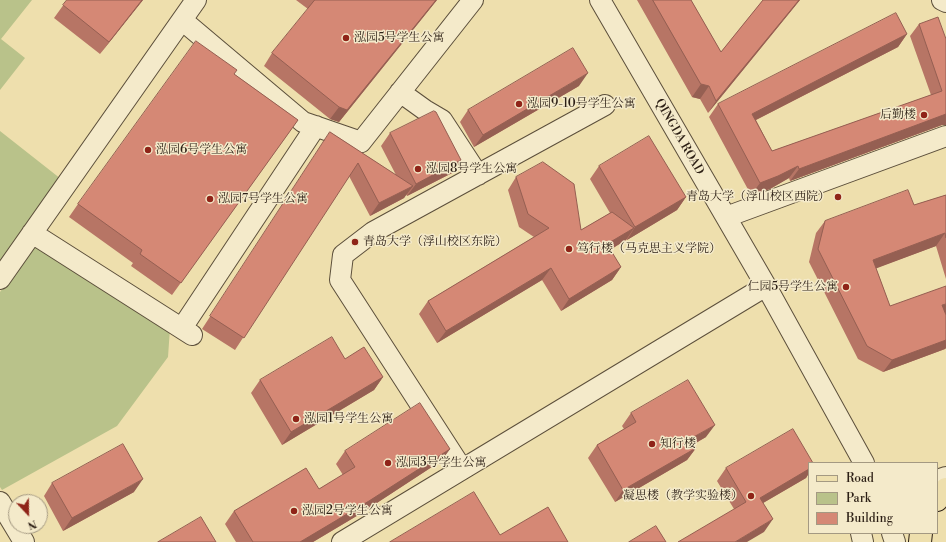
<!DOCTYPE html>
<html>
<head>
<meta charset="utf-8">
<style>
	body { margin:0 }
	#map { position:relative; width:946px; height:542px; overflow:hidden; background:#eedfad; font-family:"Libre Bodoni",serif }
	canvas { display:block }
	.legend { position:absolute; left:808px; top:462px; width:130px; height:72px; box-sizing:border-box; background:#f4eaca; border:1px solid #a49982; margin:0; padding:5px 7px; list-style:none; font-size:12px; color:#2c1f15 }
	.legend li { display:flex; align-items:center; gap:8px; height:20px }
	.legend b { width:20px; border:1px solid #a49982 }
	.north { position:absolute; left:8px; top:494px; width:40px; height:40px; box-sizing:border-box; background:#f4eaca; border:1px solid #a49982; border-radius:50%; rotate:158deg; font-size:11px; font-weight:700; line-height:16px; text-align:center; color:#2c1f15 }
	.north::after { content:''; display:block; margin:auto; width:14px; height:18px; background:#8f2418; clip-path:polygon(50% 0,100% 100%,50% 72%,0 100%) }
</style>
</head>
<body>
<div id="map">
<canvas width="946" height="542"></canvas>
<ul class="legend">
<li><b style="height:5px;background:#eedfad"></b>Road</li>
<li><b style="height:11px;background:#b9c28a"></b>Park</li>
<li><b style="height:11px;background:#d58875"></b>Building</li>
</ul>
<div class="north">N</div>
</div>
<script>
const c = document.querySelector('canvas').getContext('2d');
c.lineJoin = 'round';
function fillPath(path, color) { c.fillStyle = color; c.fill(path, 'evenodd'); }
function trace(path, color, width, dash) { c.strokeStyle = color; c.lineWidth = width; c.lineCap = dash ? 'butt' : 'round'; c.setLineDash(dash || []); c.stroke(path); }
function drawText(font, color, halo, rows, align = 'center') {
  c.font = font + ' "Libre Bodoni","Noto Serif SC",serif'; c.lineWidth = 3; c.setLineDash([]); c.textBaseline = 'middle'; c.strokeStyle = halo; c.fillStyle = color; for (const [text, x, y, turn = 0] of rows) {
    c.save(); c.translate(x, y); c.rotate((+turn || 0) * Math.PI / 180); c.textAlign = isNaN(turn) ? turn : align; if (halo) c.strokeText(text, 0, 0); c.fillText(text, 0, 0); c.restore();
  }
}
const green = new Path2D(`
	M 0,0 L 32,0 L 1,39 L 25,58 L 0,90 Z
	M 0,131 L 61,179 L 0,267 Z
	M 34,243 L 170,328 L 168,357 L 117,426 L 2,490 L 0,487 L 0,292 Z`);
const minor = new Path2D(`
	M 600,0 L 766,286 L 864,463
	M 942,0 L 946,2
	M 182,20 L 303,122 L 361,142 L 473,0
	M 400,92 L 425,110 L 442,120 L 478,175
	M 726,217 L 946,136
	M 32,233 L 192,335
	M 0,279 L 196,0
	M 182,328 L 316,126
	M 462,469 L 340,280 L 343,255 L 373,232 L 605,105
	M 937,480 L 946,477
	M 0,502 L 24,542
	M 861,533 L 863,542
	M 892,533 L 895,542
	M 342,542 L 766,286`);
const major = new Path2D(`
	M 937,500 L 946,489
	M 920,542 L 921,533`);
const wall = new Path2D(`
	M 67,0 L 143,0 L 100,54 L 54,18 Z
	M 296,0 L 437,0 L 339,122 L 330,119 L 264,66 L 272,53 L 308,9 Z
	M 637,0 L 691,0 L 721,52 L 763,0 L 800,0 L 708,113 L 700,99 L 692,97 Z
	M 919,24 L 946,39 L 946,125 L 942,125 L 790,181 L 789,178 L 770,189 L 751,195 L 709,117 L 718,104 L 907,34 L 898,47 L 756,120 L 772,151 L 931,95 L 910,36 Z
	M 234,74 L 298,120 L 172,295 L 131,266 L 133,263 L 69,217 L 78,204 Z
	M 579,86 L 474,147 L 460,122 L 468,110 Z
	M 330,132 L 396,175 L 381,146 L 390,133 L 461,160 L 452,173 L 407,196 L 406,194 L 404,198 L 370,216 L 349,176 L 235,350 L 202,329 Z
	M 599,166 L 686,197 L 677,210 L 627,240 L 626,239 L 626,240 L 610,250 L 621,267 L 612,280 L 561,311 L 542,280 L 437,343 L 419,314 L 428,301 L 534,237 L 519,227 L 508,190 L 516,177 L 581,230 L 610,213 L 590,179 Z
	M 946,195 L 946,279 L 936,246 L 876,268 L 890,306 L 946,314 L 946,348 L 945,349 L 883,372 L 858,359 L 809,262 L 816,233 L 825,221 L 914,205 Z
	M 383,377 L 374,390 L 282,445 L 251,393 L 260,380 Z
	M 631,413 L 706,437 L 694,444 L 696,448 L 687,460 L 615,502 L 588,458 L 597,445 L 624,429 L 622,426 Z
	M 450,449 L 441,461 L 360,514 L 313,542 L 236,542 L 225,524 L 234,511 L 319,489 L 343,475 L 336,464 L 345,451 Z
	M 809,463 L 809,473 L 806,478 L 763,503 L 764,532 L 734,509 L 717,481 L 726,468 Z
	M 52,483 L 134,492 L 63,531 L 44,496 Z`);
const shadedWall = new Path2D(`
	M 142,0 L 143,0 L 100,54 L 109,42 Z
	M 436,0 L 437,0 L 339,122 L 330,119 L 339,107 Z
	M 799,0 L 800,0 L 708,113 L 716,101 Z
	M 907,34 L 898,47 L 744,126 L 752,114 Z
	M 588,73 L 579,86 L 474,147 L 483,135 Z
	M 701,84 L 709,86 L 700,99 L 692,97 Z
	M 946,114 L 946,125 L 942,125 L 790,181 L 799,169 Z
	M 461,160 L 452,173 L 407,196 L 416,184 Z
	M 798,166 L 789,178 L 770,189 L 751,195 L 760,183 Z
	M 413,186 L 404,198 L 370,216 L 379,203 Z
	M 686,197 L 677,210 L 627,240 L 635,227 Z
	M 634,228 L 626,240 L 598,257 L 607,244 Z
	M 945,233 L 936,246 L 864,273 L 873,260 Z
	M 621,267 L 612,280 L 561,311 L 569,299 Z
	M 551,268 L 542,280 L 437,343 L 446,331 Z
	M 946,304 L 946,314 L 934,317 L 942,305 Z
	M 946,340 L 946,348 L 945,349 L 883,372 L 892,360 Z
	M 383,377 L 374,390 L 282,445 L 291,432 Z
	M 715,425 L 706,437 L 682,451 L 690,439 Z
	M 696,448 L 687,460 L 615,502 L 623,490 Z
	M 450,449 L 441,461 L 360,514 L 313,542 L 300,542 Z
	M 809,469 L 809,473 L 806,478 L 751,510 L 760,498 Z
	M 143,479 L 134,492 L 63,531 L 72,518 Z
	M 773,519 L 764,532 L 747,542 L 735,542 Z`);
const building = new Path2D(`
	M 67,0 L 142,0 L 109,42 L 63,5 Z
	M 315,0 L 436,0 L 347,110 L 339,107 L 272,53 Z
	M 653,0 L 691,0 L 721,52 L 763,0 L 799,0 L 716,101 L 709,86 L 701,84 Z
	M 896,13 L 907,34 L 752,114 L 772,151 L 942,91 L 919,24 L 938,17 L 946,39 L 946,114 L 799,169 L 798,166 L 778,176 L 760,183 L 718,104 Z
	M 196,41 L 237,70 L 234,74 L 298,120 L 181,283 L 140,254 L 142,250 L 78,204 Z
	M 573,48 L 588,73 L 483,135 L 468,110 Z
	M 434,111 L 436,112 L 461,160 L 416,184 L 390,133 Z
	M 330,132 L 413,186 L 379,203 L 358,163 L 244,338 L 210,316 Z
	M 649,136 L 686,197 L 635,227 L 599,166 Z
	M 543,162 L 574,184 L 581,230 L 612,212 L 634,228 L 607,244 L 621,267 L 569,299 L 551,268 L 446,331 L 428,301 L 549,228 L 528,214 L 516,177 Z
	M 908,190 L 914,205 L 946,195 L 946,238 L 945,233 L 873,260 L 890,306 L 946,286 L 946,304 L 942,305 L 946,315 L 946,340 L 892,360 L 867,346 L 818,249 L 825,221 Z
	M 332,337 L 345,359 L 364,347 L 383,377 L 291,432 L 260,380 Z
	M 688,380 L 715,425 L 690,439 L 696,448 L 623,490 L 597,445 L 636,422 L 631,413 Z
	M 420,403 L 450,449 L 369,501 L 300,542 L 253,542 L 234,511 L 306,468 L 319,489 L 355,467 L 345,451 Z
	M 793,429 L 813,463 L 809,463 L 809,469 L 760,498 L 773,519 L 735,542 L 678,542 L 746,502 L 726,468 Z
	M 123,444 L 143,479 L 72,518 L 52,483 Z
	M 474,492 L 500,535 L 548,507 L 568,542 L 390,542 Z
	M 201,517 L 216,542 L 158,542 Z
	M 656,526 L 666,542 L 629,542 Z`);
const markers = [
	[346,38,4,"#8f2418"],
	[519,104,4,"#8f2418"],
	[924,115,4,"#8f2418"],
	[148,150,4,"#8f2418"],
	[418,169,4,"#8f2418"],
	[838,197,4,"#8f2418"],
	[210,199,4,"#8f2418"],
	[355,242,4,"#8f2418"],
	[569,249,4,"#8f2418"],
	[846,287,4,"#8f2418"],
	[296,419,4,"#8f2418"],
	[652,444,4,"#8f2418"],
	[388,463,4,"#8f2418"],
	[751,496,4,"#8f2418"],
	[294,511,4,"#8f2418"]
];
const poiNames = [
	["泓园5号学生公寓",354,38],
	["泓园9-10号学生公寓",527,104],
	["后勤楼",916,115,"right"],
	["泓园6号学生公寓",156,150],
	["泓园8号学生公寓",426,169],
	["青岛大学（浮山校区西院）",830,197,"right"],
	["泓园7号学生公寓",218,199],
	["青岛大学（浮山校区东院）",363,242],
	["笃行楼（马克思主义学院）",577,249],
	["仁园5号学生公寓",838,287,"right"],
	["泓园1号学生公寓",304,419],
	["知行楼",660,444],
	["泓园3号学生公寓",396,463],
	["凝思楼（教学实验楼）",743,496,"right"],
	["泓园2号学生公寓",302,511]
];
const streetNames = [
	["QINGDA ROAD",679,137,60]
];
fillPath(green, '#b9c28a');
trace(minor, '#5c4f3b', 22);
trace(major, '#2c1f15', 24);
trace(minor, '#f4eaca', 20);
trace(major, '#eedfad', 22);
fillPath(wall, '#b77565');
fillPath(shadedWall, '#955f52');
fillPath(building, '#d58875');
trace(building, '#955f52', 1);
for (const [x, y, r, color] of markers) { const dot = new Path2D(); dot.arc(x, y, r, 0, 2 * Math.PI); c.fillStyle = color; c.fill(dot); trace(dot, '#f4eaca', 1.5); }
drawText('12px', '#2c1f15', '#f4eaca', poiNames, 'left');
drawText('12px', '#2c1f15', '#f4eaca', streetNames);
</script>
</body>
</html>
